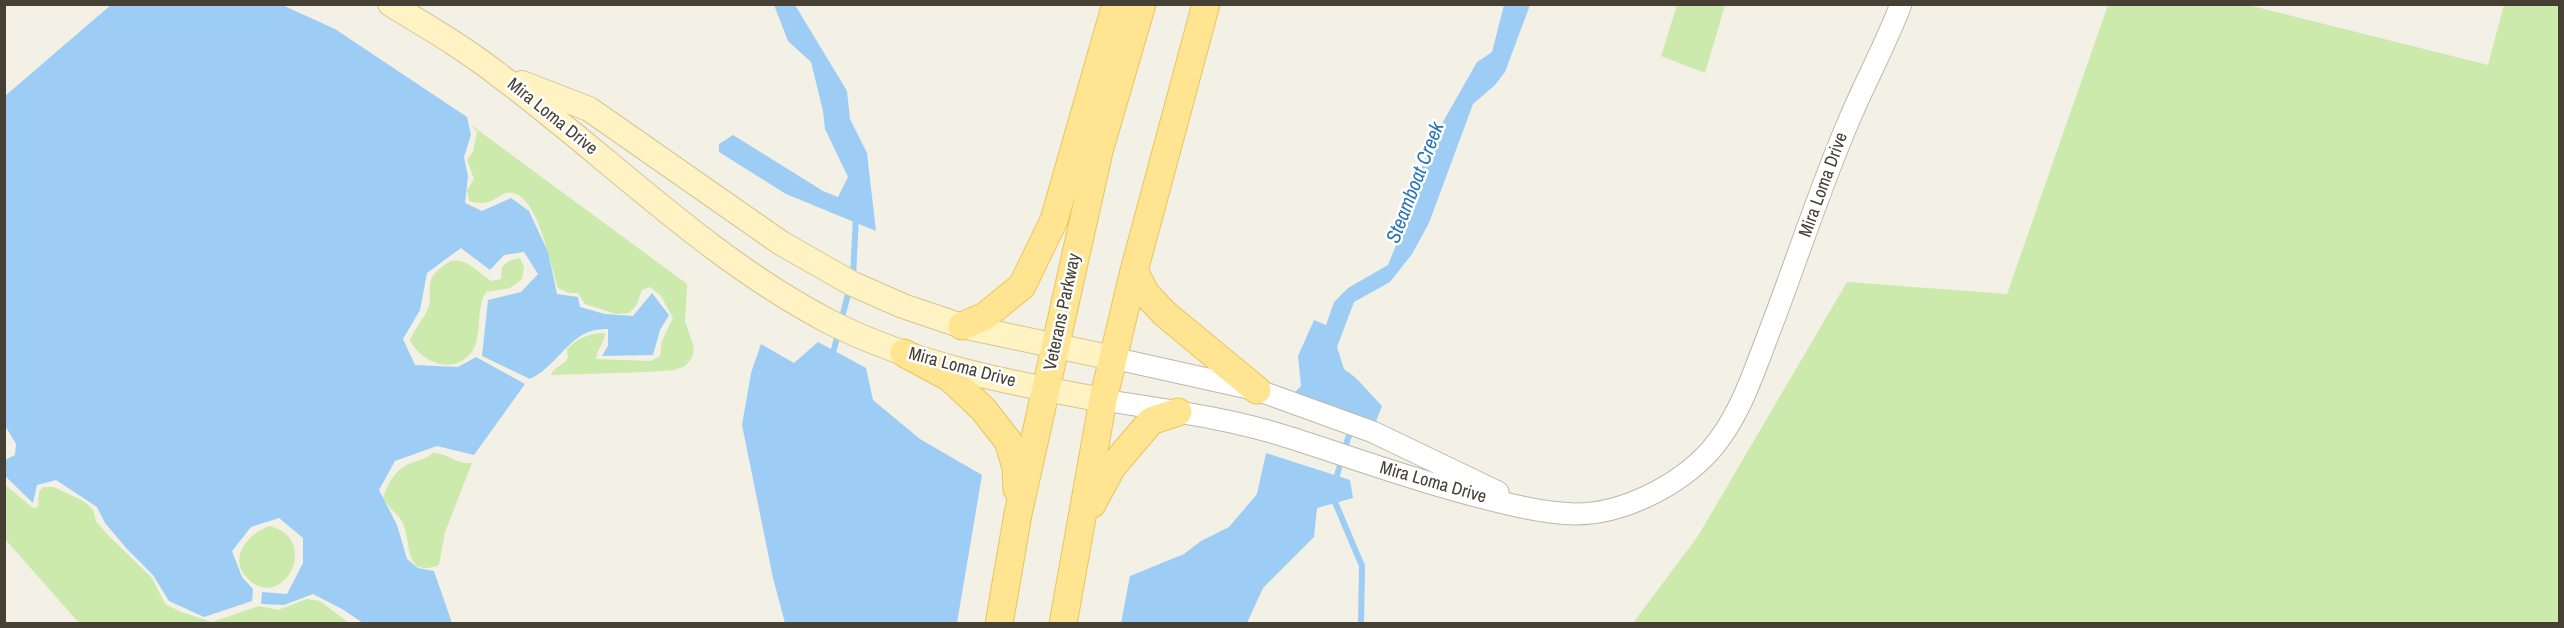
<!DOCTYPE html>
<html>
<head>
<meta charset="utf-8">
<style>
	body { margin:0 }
	#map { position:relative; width:2564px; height:628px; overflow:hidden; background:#f3f0e5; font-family:"Archivo Narrow",sans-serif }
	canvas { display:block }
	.frame { position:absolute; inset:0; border:6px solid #464034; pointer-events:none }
</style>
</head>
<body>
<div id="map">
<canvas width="2564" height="628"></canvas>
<div class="frame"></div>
</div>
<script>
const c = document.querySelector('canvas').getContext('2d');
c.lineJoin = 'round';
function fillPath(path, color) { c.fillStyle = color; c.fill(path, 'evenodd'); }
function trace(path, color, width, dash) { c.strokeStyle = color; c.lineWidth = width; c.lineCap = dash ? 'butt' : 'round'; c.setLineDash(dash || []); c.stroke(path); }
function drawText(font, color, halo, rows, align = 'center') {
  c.font = font + ' "Archivo Narrow",sans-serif'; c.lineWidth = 5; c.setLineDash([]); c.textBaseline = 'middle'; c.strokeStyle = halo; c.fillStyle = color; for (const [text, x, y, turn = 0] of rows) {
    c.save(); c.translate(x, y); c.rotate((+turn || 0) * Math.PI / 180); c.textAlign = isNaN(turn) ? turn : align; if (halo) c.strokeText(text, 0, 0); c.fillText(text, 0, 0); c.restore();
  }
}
const green = new Path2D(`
	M 1677,5 L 1725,5 L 1705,73 L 1661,56 Z
	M 2108,5 L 2248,5 L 2488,65 L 2504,5 L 2559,5 L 2559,623 L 1633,623 L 1698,536 L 1847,282 L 2007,294 Z
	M 471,125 L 687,284 L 685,321 L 694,348 L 692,358 L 685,366 L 675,370 L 647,372 L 551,375 C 555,366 563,366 568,358 L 567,349 C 578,338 589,333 605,333 C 604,344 597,349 596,359 L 651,361 L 660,356 L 662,341 L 673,318 L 661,296 L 650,287 L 642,290 L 636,306 L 629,313 L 616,314 L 585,304 L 578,293 L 569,293 L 558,288 C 550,265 539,199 513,193 C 497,190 495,209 469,201 L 467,190 L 474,179 L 467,160 L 473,152 L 477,132 Z
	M 520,258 L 524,267 L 522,279 L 510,288 L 486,292 C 472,314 489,351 457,363 C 452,365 444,365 439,364 C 426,360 416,352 410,340 C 415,328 424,319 428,308 C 432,299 428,289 431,280 C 433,274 438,270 443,266 C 461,251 476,271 491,281 L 501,279 L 502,267 L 509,261 Z
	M 432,453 C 449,453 454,464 472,463 L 445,532 L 439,565 C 401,580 413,537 401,520 C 396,512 388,508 383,498 C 388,482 397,467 414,462 C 422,459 427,459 432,453 Z
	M 4,484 L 33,508 L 38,507 L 39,492 L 43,487 L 54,487 L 85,502 L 93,510 L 96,521 L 106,533 L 152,578 L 165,604 L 181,612 L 212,622 L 259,606 L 278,610 L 307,599 L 320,601 L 349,623 L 79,623 L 5,539 Z
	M 269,526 C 322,538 284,613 248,579 C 227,558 248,534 269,526 Z`);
const water = new Path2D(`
	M 112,4 L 282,5 L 335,29 L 467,117 L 471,135 L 464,157 L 468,176 L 465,203 L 482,211 L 511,198 L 529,211 L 548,252 L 557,294 L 578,297 L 580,307 L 605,314 L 633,316 L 652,293 L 669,315 L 660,330 L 653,355 L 602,356 L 608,346 L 608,329 C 570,327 561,364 530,379 L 482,356 L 488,300 L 521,292 L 538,274 L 524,252 L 504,255 L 490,270 L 461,248 L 427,273 L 420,310 L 403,339 L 415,365 L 458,367 L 476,357 L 525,384 L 474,455 L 437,446 L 395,461 L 379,490 L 397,525 L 407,559 L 418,568 L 434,571 L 452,623 L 363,623 L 342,609 L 313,594 L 284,605 L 261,604 L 262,592 L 287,594 L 303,563 L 303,538 L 279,518 L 251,527 L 232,551 L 242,577 L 253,589 L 252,601 L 204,617 L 169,601 L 153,575 L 127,549 L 105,523 L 97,507 L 56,480 L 37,485 L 33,503 L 5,476 L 5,460 L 15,455 L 16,444 L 4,424 L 5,96 Z
	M 774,5 L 795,5 L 847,91 L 850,119 L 867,153 L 876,231 L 786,194 L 719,152 L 719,144 L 733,135 L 823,191 L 838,197 L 848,177 L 825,129 L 823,111 L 811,62 L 788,41 Z
	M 1504,5 L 1530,5 L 1505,72 L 1495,85 L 1473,104 L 1429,223 L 1412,254 L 1390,282 L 1354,302 L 1337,347 L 1344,369 L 1356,378 L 1382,406 L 1369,439 L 1279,409 L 1301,386 L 1298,356 L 1314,320 L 1326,325 L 1334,302 L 1348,288 L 1388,265 L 1409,213 L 1427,150 L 1477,62 L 1492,52 Z
	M 818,342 L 866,368 L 873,400 L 920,439 L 982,475 L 957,623 L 785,623 L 773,578 L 742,425 L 751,373 L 761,344 L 794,363 Z
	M 1266,453 L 1350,480 L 1353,498 L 1317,508 L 1314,537 L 1263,588 L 1247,623 L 1121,623 L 1130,576 L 1184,554 L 1201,541 L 1229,527 L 1257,494 Z`);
const stream = new Path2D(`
	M 853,278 L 856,216
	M 841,321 L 850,287
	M 832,356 L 839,331
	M 1335,482 L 1348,438 L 1353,430
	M 1332,495 L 1362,566 L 1361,624`);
const tertiary = new Path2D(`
	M 1113,358 L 1257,390 L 1373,432 L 1498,492
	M 1103,400 C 1166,410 1230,418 1291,438 C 1354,458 1416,481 1480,497 C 1511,505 1543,513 1575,514 C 1623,514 1678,486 1710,451 C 1740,417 1754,371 1770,330 C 1797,260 1820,187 1850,118 C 1866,80 1886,44 1901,4`);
const secondary = new Path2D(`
	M 390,4 C 428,27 466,49 500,76 C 610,158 707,258 830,322 C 914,365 1011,383 1103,400
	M 522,83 L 589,109 L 781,243 L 853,284 L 903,306 L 962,326 L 1113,358`);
const primary = new Path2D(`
	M 1134,271 L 1146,294 L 1165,314 L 1257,390
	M 962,326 L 985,316 L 1022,286 L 1054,220 L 1116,4
	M 904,353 L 950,378 L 983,409 L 1008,441 L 1016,467 L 1017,489
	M 1092,504 L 1112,467 L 1151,421 L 1178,412
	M 999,624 L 1018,514 L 1099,151 L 1142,4
	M 1063,624 L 1103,400 L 1134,271 L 1206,4`);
const streetNames = [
	["Mira Loma Drive",552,117,39],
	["Mira Loma Drive",1824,185,-70],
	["Veterans Parkway",1063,312,-78],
	["Mira Loma Drive",962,368,15],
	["Mira Loma Drive",1433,483,16]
];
const waterNames = [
	["Steamboat Creek",1416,183,-69]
];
fillPath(green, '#cbeaab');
fillPath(water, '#9dcdf4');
trace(stream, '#9dcdf4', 6);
trace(tertiary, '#bfb8a7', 23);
trace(secondary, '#d6c692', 26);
trace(primary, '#eac55c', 29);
trace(tertiary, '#fff', 21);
trace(secondary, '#fff3c3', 24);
trace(primary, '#ffe492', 27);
drawText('18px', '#464034', '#fff', streetNames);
drawText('italic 20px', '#2775b8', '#fff', waterNames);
</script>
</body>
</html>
